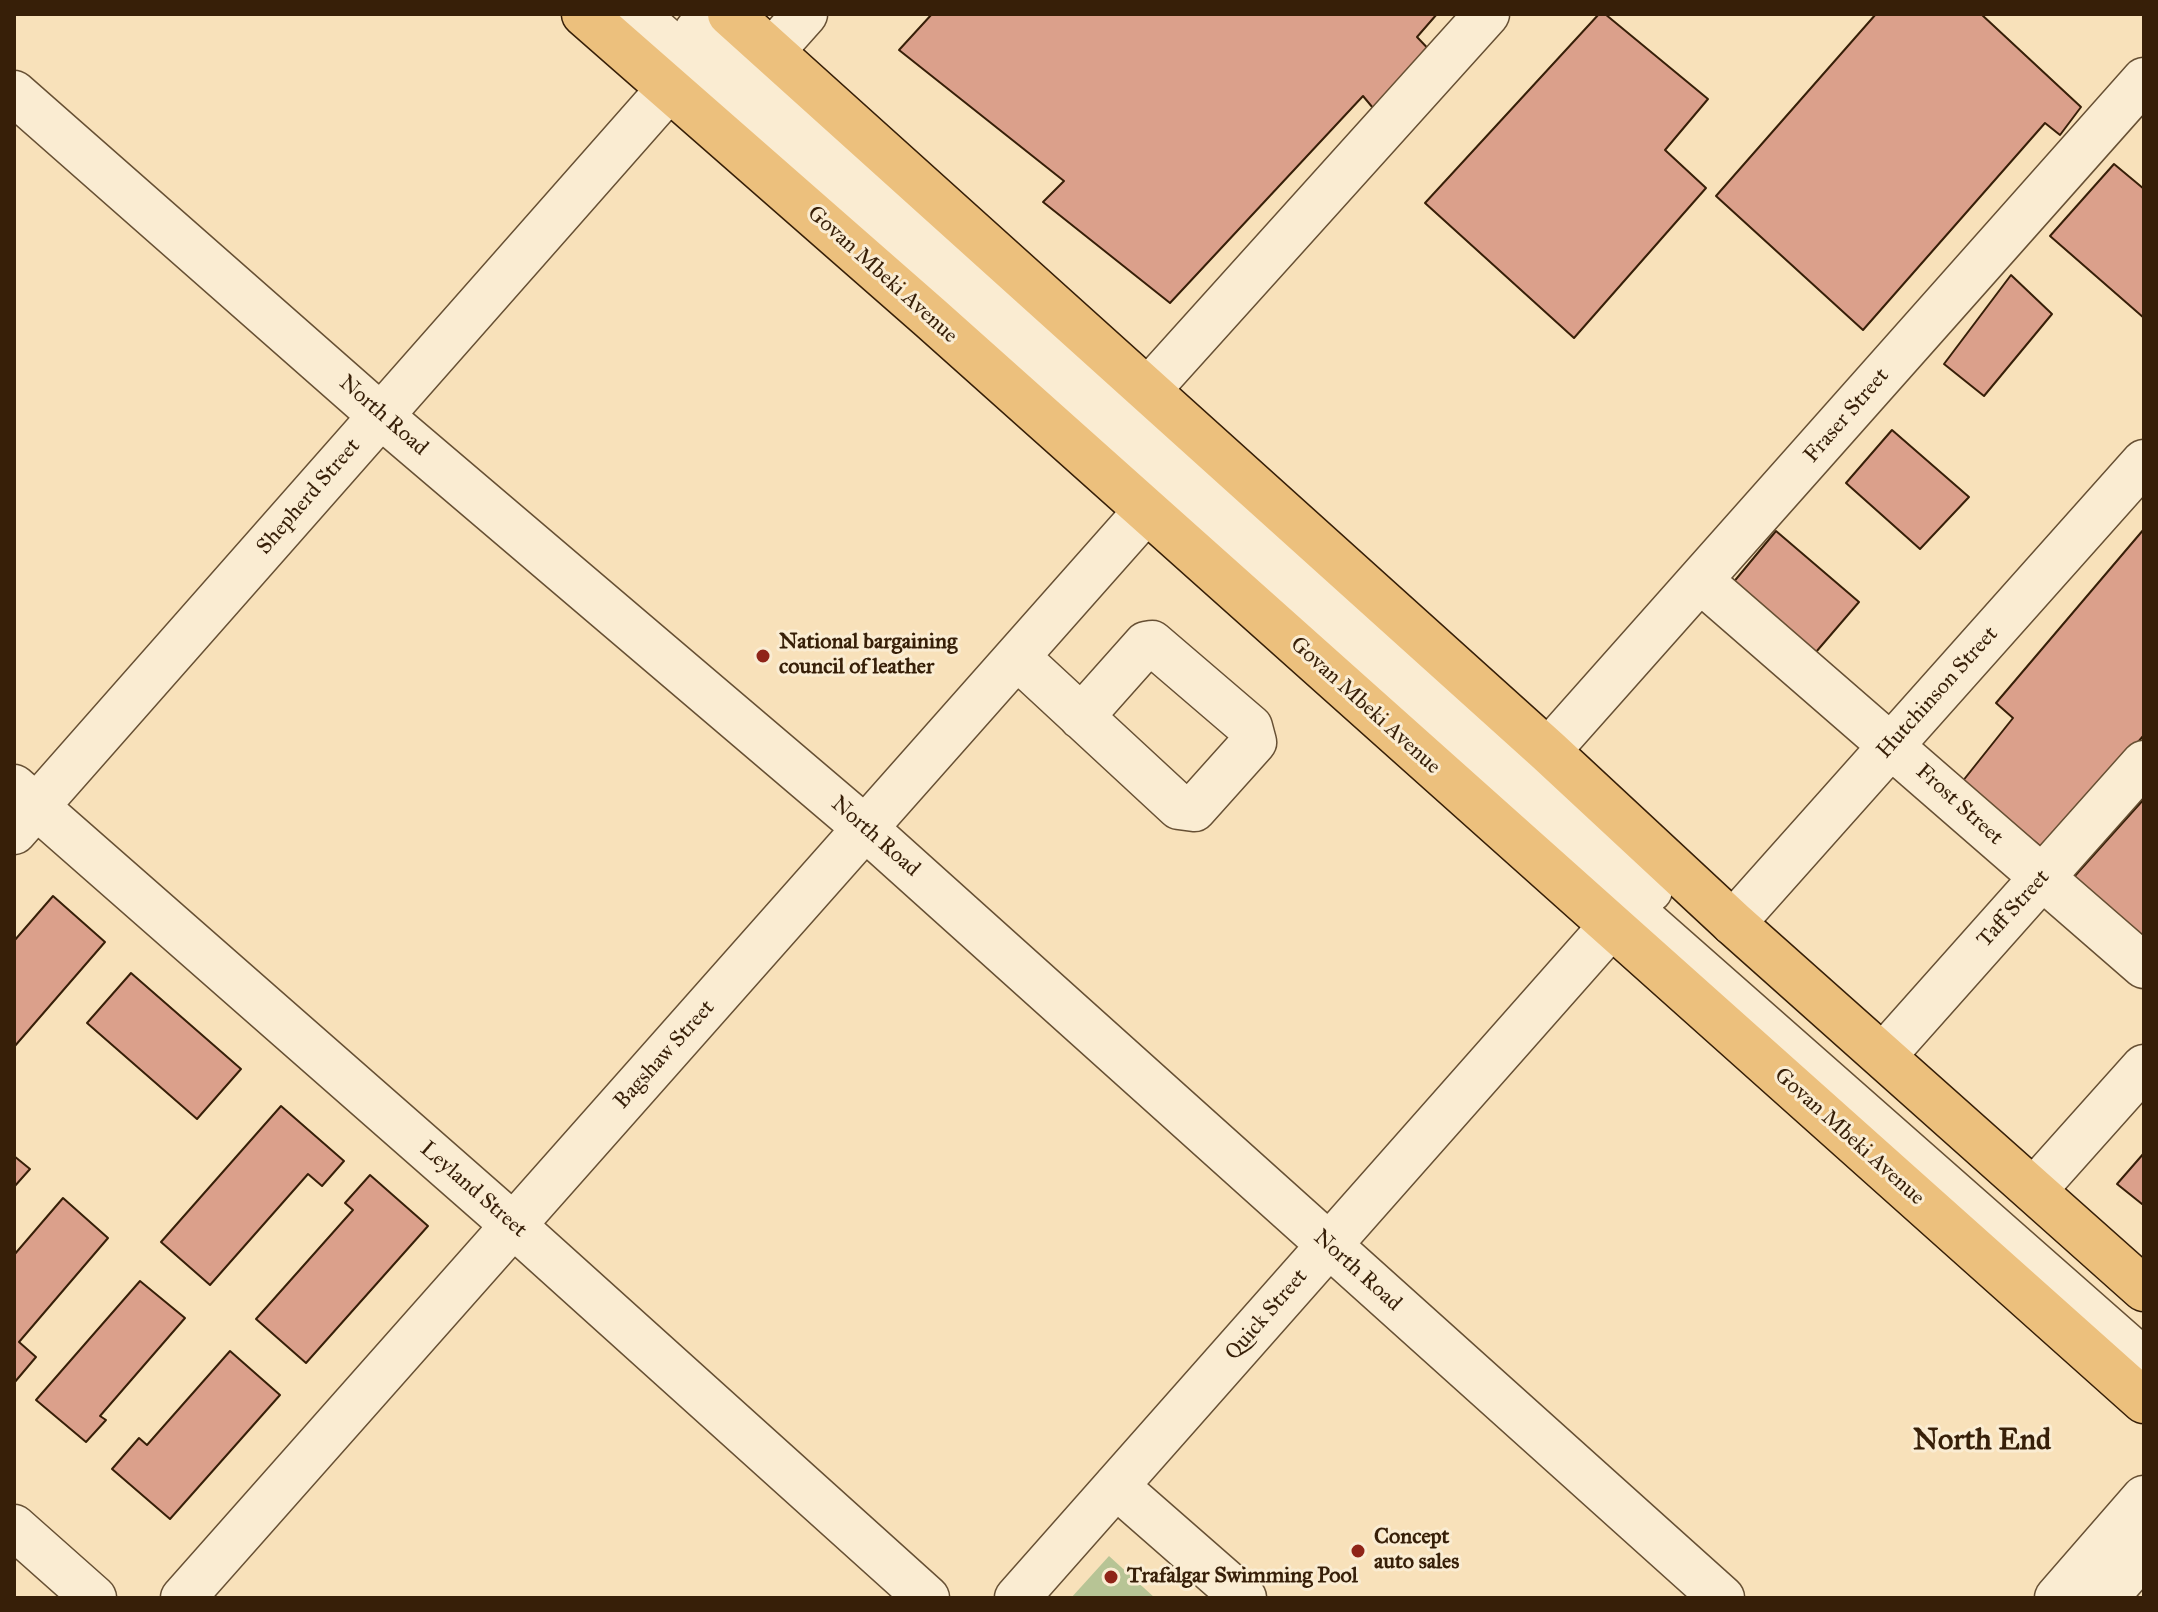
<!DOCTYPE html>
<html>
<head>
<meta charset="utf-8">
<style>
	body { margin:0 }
	#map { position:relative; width:2158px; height:1612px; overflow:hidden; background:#f8e1ba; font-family:"IM FELL Great Primer",serif }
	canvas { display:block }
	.frame { position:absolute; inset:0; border:16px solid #371f08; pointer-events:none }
</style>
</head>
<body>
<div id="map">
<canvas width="2158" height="1612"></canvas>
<div class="frame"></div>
</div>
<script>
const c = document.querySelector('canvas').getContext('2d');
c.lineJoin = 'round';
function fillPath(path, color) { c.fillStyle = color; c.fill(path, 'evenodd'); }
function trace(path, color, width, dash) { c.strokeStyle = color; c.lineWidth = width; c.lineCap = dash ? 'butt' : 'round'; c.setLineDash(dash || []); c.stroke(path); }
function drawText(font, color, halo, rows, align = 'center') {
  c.font = font + ' "IM FELL Great Primer",serif'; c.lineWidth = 6; c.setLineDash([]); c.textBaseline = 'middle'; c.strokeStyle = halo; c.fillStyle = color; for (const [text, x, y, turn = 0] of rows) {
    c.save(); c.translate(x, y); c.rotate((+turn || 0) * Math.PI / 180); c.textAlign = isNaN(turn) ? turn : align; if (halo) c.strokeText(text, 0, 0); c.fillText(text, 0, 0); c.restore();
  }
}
const green = new Path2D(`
	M 1109,1556 L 1155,1598 L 1071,1598 Z`);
const building = new Path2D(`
	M 932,14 L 1437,14 L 1417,37 L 1437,58 L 1383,120 L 1363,96 L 1170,303 L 1043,202 L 1064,181 L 899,50 Z
	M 1599,14 L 1605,14 L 1708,99 L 1665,150 L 1706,188 L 1574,338 L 1425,203 Z
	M 1876,14 L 1981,14 L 2081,107 L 2060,135 L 2045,123 L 1863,330 L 1716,196 Z
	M 2114,164 L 2144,189 L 2144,318 L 2050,236 Z
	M 2011,275 L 2052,314 L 1984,396 L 1944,364 Z
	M 1892,430 L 1969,497 L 1920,549 L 1846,483 Z
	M 2144,529 L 2144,735 L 2045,850 L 1962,782 L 2013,718 L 1996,703 Z
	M 1776,531 L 1859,602 L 1816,652 L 1732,584 Z
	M 2144,799 L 2144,937 L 2073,878 Z
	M 53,896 L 105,942 L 14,1047 L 14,941 Z
	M 131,973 L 241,1069 L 197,1119 L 87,1023 Z
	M 281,1106 L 344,1161 L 322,1186 L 308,1174 L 210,1285 L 161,1242 Z
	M 2144,1153 L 2144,1202 L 2142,1204 L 2117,1184 Z
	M 14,1156 L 30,1169 L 14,1187 Z
	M 370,1175 L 428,1226 L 306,1363 L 256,1319 L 353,1210 L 345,1203 Z
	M 63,1198 L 108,1238 L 19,1342 L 36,1357 L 14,1383 L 14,1255 Z
	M 140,1281 L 185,1318 L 100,1416 L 106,1420 L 86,1442 L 36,1400 Z
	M 230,1351 L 280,1395 L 170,1519 L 112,1469 L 139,1438 L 147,1445 Z`);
const minor = new Path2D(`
	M 636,14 L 688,60 L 732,105 L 1277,597 L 2144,1361
	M 697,31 L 1494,733 L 1650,890
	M 772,51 L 805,14
	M 14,93 L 381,416 L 865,828 L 1722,1598
	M 1148,390 L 1487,14
	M 1701,581 L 2144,966
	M 1017,657 L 1179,807 L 1194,809 L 1254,742 L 1250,727 L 1152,643 L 1146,644 L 1081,717
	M 1548,751 L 2144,80
	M 14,787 L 513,1225 L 927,1598
	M 14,832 L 668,90
	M 1733,923 L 2144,462
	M 1884,1055 L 2144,763
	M 2034,1190 L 2144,1067
	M 1116,1486 L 1244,1598
	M 14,1527 L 94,1598
	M 183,1598 L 1146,511
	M 1017,1598 L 1612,925
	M 2057,1598 L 2144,1498
	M 2105,1598 L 2144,1554`);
const major = new Path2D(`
	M 584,14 L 931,318 L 2144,1401
	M 730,14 L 1548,751 L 1733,923 L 2144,1289`);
const markers = [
	[763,656,8,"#8f2418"],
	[1358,1551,8,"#8f2418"],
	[1111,1577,8,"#8f2418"]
];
const streetNames = [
	["Govan Mbeki Avenue",882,275,42],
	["North Road",383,416,41],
	["Fraser Street",1847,416,-49],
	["Shepherd Street",309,497,-49],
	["Hutchinson Street",1938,693,-48],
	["Govan Mbeki Avenue",1365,706,42],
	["Frost Street",1959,805,42],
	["North Road",875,837,41],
	["Taff Street",2014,909,-48],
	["Bagshaw Street",665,1055,-48],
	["Govan Mbeki Avenue",1849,1137,42],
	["Leyland Street",473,1190,41],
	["North Road",1357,1271,42],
	["Quick Street",1267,1315,-49]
];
const poiNames = [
	["National bargaining",779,643],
	["council of leather",779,668],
	["Concept",1374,1538],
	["auto sales",1374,1563],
	["Trafalgar Swimming Pool",1127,1577]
];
const districtNames = [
	["North End",1982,1442]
];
fillPath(green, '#b7c495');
fillPath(building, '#dba08b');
trace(building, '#371f08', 2);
trace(minor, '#675034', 47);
trace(major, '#371f08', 47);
trace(minor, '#faecd2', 44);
trace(major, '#ecc07d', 44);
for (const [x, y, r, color] of markers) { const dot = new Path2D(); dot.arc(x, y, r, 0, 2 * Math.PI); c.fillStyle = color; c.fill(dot); trace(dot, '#faecd2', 3); }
drawText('22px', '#371f08', '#faecd2', streetNames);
drawText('bold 22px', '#371f08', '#faecd2', poiNames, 'left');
drawText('bold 30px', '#371f08', '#faecd2', districtNames);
</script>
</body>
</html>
